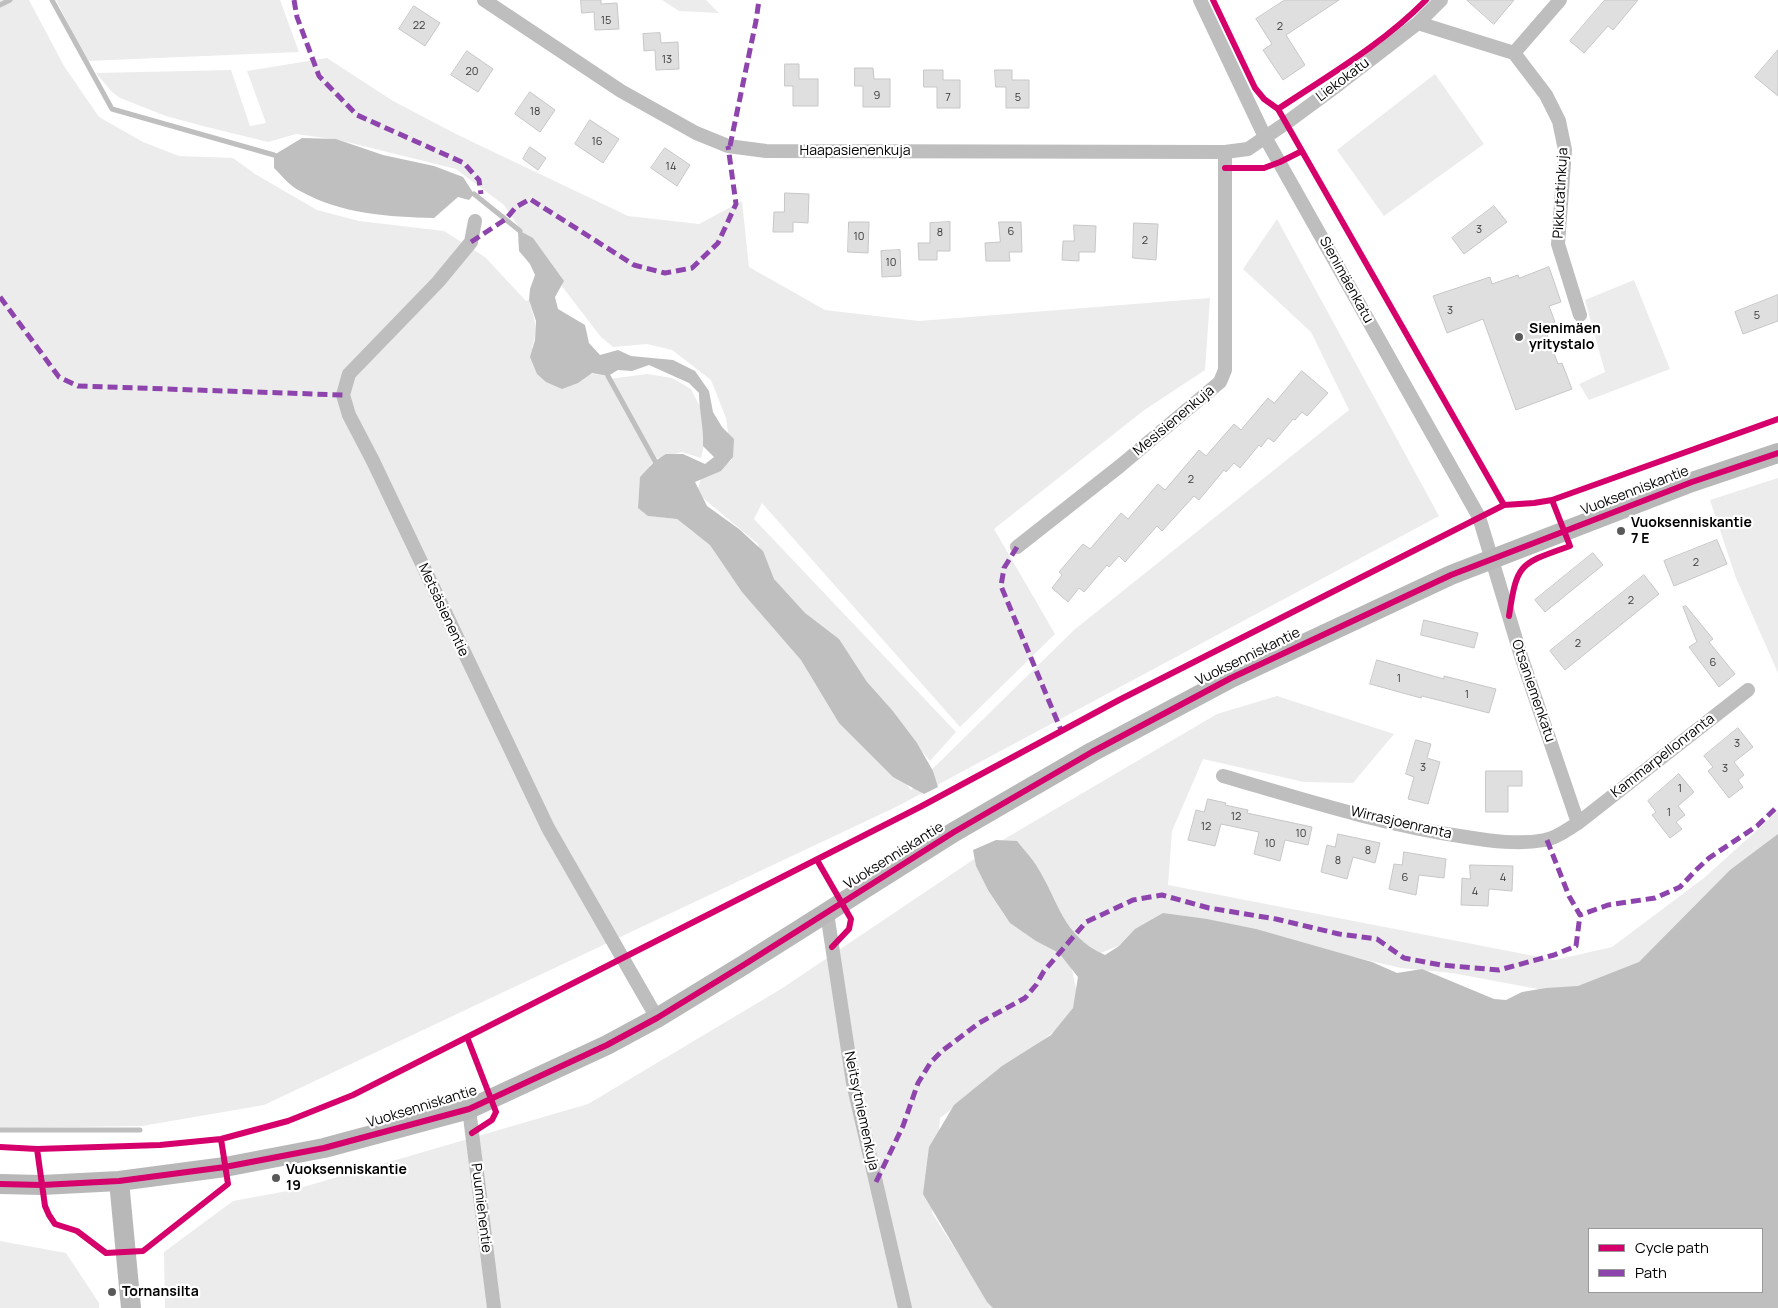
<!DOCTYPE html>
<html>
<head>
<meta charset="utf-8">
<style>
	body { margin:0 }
	#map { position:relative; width:1778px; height:1308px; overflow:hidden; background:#fff; font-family:Manrope,sans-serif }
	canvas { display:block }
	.legend { position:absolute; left:1588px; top:1228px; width:175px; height:65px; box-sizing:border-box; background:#fff; border:1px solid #999; margin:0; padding:6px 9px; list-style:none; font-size:15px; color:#000 }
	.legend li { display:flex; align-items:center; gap:10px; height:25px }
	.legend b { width:25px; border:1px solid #999 }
</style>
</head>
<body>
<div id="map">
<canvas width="1778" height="1308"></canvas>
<ul class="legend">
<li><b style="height:6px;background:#d6006c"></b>Cycle path</li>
<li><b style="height:6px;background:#8e44ad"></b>Path</li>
</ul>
</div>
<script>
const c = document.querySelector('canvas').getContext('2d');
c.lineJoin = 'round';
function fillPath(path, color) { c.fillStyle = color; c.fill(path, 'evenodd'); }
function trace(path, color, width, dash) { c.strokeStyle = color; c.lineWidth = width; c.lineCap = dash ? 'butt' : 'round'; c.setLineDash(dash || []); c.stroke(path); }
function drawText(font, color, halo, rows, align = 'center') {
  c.font = font + ' Manrope,sans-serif'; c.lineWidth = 4.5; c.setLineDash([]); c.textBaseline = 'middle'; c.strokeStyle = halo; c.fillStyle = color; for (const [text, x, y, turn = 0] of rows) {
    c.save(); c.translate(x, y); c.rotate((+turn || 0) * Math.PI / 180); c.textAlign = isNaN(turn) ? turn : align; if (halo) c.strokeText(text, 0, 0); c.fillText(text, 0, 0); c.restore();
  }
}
const green = new Path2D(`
	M 0,0 L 29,0 L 64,66 L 99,117 L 143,142 L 179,156 L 233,158 L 255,174 L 317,210 L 359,221 L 444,231 L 485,257 L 526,301 L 529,300 C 534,320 539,326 532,348 L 587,373 L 608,376 L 609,379 L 647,374 L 672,378 L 691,389 L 700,407 L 705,441 L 701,458 L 682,452 L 654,459 L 655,461 L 650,465 L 648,516 L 677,519 L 693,532 L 707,539 L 736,569 L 911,790 L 1074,630 L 1349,410 L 1311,332 L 1243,269 L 1277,219 L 1439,516 L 898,806 L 264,1105 L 142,1126 L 0,1128 Z
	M 56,0 L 280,0 L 299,52 L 87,61 Z
	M 662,0 L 706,0 L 719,13 L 679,11 Z
	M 327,58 L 393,101 L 458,135 L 628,216 L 699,224 L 742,201 L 749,267 L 825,310 L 919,321 L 1210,298 L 1205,370 L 1143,411 L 994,529 L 1055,634 L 960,727 L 762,503 L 754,519 L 956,732 L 930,761 L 856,672 L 792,612 L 761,560 L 758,544 L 697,493 L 701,478 L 732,460 L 726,418 L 711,380 L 672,350 L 647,344 L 613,347 L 601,337 L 534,250 L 504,205 L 456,169 L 339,140 L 296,134 L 268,142 L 203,126 L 166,116 L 120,98 L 111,91 L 96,73 L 231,70 L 250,126 L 266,123 L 247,71 Z
	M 1435,74 L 1484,144 L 1384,216 L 1337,150 Z
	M 1634,280 L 1670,369 L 1589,400 L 1579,384 L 1605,372 L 1585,300 Z
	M 1778,478 L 1778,673 L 1736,578 L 1710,500 Z
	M 1277,696 L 1394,734 L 1353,783 L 1304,782 L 1203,759 L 1172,831 L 1168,885 L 1555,960 L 1612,947 L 1704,878 L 1778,811 L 1778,859 L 1699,925 L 1615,978 L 1565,994 L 1452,973 L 1401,968 L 1175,915 L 1118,946 L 1071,965 L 1081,1011 L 940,1118 L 932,1213 L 993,1308 L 165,1308 L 164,1252 L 233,1201 L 293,1190 L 588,1104 L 781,989 L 1001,841 L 1217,714 Z
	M 0,1241 L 66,1253 L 99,1303 L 99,1308 L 0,1308 Z`);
const water = new Path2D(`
	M 302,138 L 336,139 L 383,155 L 434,166 L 463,177 L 474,194 L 469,200 L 458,197 L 434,218 C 389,217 341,214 300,191 C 290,186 282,176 274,168 L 274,155 Z
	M 520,231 L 533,238 L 564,281 L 555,297 L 558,309 L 585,325 L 589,343 L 600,355 L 618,350 L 631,356 L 673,360 L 695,371 L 709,391 L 713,412 L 722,427 L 734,439 L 733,457 L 721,471 L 695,482 L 707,506 L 739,529 L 763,551 L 774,579 L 805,613 L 839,639 L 867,682 L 892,710 L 917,743 L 933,771 L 938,787 L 924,794 L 893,777 L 839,723 L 801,660 L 742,592 L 710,545 L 677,519 L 648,516 L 638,508 L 640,477 L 655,461 L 666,454 L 683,454 L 705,464 L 714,457 L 703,446 C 704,427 699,411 699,393 L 689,383 L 649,365 L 632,371 L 618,370 L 608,376 L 592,373 L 578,383 L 562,389 L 546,382 L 537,374 L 530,357 L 535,340 L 536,321 L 529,300 L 530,289 L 535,275 L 530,264 L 519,251 L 518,232 Z
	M 1778,834 L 1778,1308 L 993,1308 L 987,1302 L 923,1194 L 929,1147 L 954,1105 L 1002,1066 L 1051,1035 L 1073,1008 L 1078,977 L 1059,953 L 1036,941 L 1010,923 L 988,890 L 976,866 L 973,850 L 996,840 L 1017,841 C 1023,849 1031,857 1036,865 C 1059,901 1062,936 1105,955 L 1119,946 L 1135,929 L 1163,913 L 1207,919 L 1256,929 L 1372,962 L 1397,973 L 1422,969 L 1494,999 L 1506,1000 L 1522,992 L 1546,988 L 1578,986 L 1639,962 L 1730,870 ZM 1589,1229 L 1762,1229 L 1762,1292 L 1589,1292 Z`);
const stream = new Path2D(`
	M 52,0 L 112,109 L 274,155
	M 0,5 L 10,0
	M 474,194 L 520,231
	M 608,376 L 655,461
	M 0,1130 L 140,1130`);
const building = new Path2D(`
	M 581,0 L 601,0 L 601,4 L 617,3 L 619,29 L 595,30 L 594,12 L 582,13 Z
	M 1285,0 L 1339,0 L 1286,35 L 1305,65 L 1283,80 L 1263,50 L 1272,44 L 1256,19 Z
	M 1467,0 L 1514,0 L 1494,24 Z
	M 1605,0 L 1638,0 L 1613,30 L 1608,26 L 1584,53 L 1570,41 Z
	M 414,6 L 440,23 L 425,46 L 399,29 Z
	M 660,33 L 661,43 L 678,42 L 679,69 L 656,70 L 655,50 L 644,51 L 643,34 Z
	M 1778,50 L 1778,96 L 1755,77 Z
	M 467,51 L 493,69 L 478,92 L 451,75 Z
	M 785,64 L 799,64 L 799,79 L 818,79 L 818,106 L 793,106 L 793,86 L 785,86 Z
	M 855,68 L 873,68 L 874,79 L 890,79 L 890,107 L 863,107 L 863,86 L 855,86 Z
	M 924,70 L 943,70 L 943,80 L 960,80 L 960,108 L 937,108 L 937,87 L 924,87 Z
	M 995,70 L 1012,70 L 1012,80 L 1029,80 L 1029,108 L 1006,108 L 1006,87 L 996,87 Z
	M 530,92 L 555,110 L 540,132 L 515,114 Z
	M 590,120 L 619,139 L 603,163 L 575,144 Z
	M 530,147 L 546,158 L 538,170 L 523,159 Z
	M 665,148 L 690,165 L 677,186 L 651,168 Z
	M 785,193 L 809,194 L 808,223 L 793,222 L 793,232 L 773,232 L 774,212 L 784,212 Z
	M 1494,206 L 1507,222 L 1464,254 L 1452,238 Z
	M 849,222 L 869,222 L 868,253 L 848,252 Z
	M 950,222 L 950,251 L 937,251 L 937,260 L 919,260 L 918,243 L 930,243 L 930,223 Z
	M 999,222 L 1021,222 L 1022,252 L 1009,252 L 1010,261 L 986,261 L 985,243 L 1000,242 Z
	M 1134,223 L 1158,224 L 1156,260 L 1133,258 Z
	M 1074,225 L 1096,226 L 1095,252 L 1079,252 L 1079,261 L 1062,260 L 1063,241 L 1074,241 Z
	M 900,250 L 901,276 L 882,277 L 881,251 Z
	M 1549,267 L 1561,302 L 1549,306 L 1555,322 L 1544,326 L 1558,364 L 1562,363 L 1572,389 L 1516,410 L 1483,319 L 1447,333 L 1433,296 L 1490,277 L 1492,284 L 1518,275 L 1519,278 Z
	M 1778,295 L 1778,321 L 1743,334 L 1735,312 Z
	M 1302,371 L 1328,393 L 1307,416 L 1302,412 L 1295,420 L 1293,419 L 1274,442 L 1268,438 L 1261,447 L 1259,445 L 1240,468 L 1234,463 L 1226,472 L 1224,470 L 1199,500 L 1194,496 L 1162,531 L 1157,526 L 1125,562 L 1119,556 L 1109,567 L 1107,565 L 1084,592 L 1079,588 L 1068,602 L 1052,588 L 1062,575 L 1059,572 L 1083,544 L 1090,549 L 1121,513 L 1128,519 L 1158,484 L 1165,490 L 1199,450 L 1206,456 L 1234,424 L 1241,430 L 1268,398 L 1274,403 Z
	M 1717,540 L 1727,564 L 1674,586 L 1664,561 Z
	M 1593,553 L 1603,565 L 1545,612 L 1535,600 Z
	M 1644,575 L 1659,594 L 1565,670 L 1550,651 Z
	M 1686,606 L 1713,639 L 1709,642 L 1735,674 L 1719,687 L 1689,647 L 1697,642 L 1683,607 Z
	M 1424,620 L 1478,633 L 1474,648 L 1421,635 Z
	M 1377,660 L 1444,679 L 1444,676 L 1496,689 L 1489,713 L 1422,696 L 1421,698 L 1370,684 Z
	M 1738,728 L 1753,747 L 1734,762 L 1744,775 L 1738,780 L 1743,787 L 1729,798 L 1708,771 L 1713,767 L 1704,756 Z
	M 1416,740 L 1431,744 L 1427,758 L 1440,762 L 1428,804 L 1408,799 L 1414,777 L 1406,774 Z
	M 1486,771 L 1522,771 L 1522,786 L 1508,786 L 1508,812 L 1486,812 Z
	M 1679,774 L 1694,792 L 1678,806 L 1685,815 L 1676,822 L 1682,829 L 1670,838 L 1652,815 L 1656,812 L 1648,801 Z
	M 1208,799 L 1226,803 L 1225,805 L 1248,810 L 1247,813 L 1312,827 L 1308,845 L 1285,840 L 1280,861 L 1254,854 L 1259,832 L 1221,824 L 1215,846 L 1188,840 L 1196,810 L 1204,812 Z
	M 1338,834 L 1380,843 L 1375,863 L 1353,857 L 1347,879 L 1321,872 L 1327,845 L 1335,847 Z
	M 1404,852 L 1446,859 L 1444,878 L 1419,875 L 1416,895 L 1389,889 L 1394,864 L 1402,865 Z
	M 1470,865 L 1513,866 L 1512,891 L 1489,889 L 1488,906 L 1461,905 L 1462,878 L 1470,879 Z`);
const street = new Path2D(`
	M 484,0 L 621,91 L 696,133 L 728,146 L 766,151 L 1225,152 L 1248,149 L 1286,123 L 1339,84 L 1418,23 L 1441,0
	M 1200,0 L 1265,137 L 1479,517 L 1521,656 L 1578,823
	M 1418,23 L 1514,53 L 1560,0
	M 1514,53 L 1546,95 L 1559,121 L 1565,150 L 1558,244 L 1580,315
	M 475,221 L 471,242 L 438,282 L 349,374 L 343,395 L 349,415 L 373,461 L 548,828 L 657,1018
	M 1017,547 L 1120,466 L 1220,382 L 1225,370 L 1225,152
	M 1223,776 C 1302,799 1383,825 1466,837 C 1491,841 1519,845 1545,840 C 1557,838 1568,829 1578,823 L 1748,690
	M 827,913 L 853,1083 L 905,1308
	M 469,1109 L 494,1308`);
const secondary = new Path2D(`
	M 119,1181 L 131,1308
	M 0,1184 L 42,1185 L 119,1181 L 225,1167 L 324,1148 L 469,1109 L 607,1045 L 657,1018 L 742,966 L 954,832 L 1092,752 L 1231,678 L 1451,575 L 1692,482 L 1778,453`);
const quiet = new Path2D(`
	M 294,0 L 297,17 L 319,76 L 357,115 L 464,163 L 479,180 L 481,194
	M 730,146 L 756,21 L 759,0
	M 471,242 L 506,219 L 516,207 L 530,199 L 634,265 L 665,273 L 692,268 L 718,243 L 736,204 L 728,146
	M 0,297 L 59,377 L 78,386 L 343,395
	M 1017,547 L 1004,568 L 1001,586 L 1061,730
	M 1547,840 L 1569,896 L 1580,915 L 1608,905 L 1655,898 L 1680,887 L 1696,870 L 1709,858 L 1757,826 L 1778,806
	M 876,1182 L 903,1126 L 918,1083 L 931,1062 L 942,1051 L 979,1023 L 1025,998 L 1036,985 L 1044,971 L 1086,922 L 1133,900 L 1162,895 L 1209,908 L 1276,919 L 1339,934 L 1377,939 L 1404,958 L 1441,965 L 1499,970 L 1554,955 L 1576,946 L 1580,915`);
const cycleway = new Path2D(`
	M 1213,0 L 1255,88 L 1264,99 L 1278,109 L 1504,505
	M 1278,109 C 1329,75 1383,44 1426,0
	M 1225,168 L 1264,168 L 1280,162 L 1302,151
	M 1509,616 C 1517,563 1519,564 1570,546 L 1552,500
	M 817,860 L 851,919 L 849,929 L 832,947
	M 467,1037 L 496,1112 L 492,1120 L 472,1133
	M 0,1147 L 37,1149 L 160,1145 L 221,1139 L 288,1121 L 353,1095 L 920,807 L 1119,700 L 1504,505 L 1534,503 L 1552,500 L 1778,419
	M 37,1149 L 45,1206 L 49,1215 L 55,1224 L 77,1231 L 106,1253 L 143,1251 L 228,1184 L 221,1139
	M 0,1184 L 42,1185 L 119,1181 L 225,1167 L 324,1148 L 469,1109 L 607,1045 L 657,1018 L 742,966 L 954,832 L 1092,752 L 1231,678 L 1451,575 L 1692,482 L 1778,453`);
const markers = [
	[1519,337,5,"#595959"],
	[1621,531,5,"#595959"],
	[276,1178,5,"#595959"],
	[112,1292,5,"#595959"]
];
const numberNames = [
	["15",606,21],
	["22",419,26],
	["2",1280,27],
	["13",667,60],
	["20",472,72],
	["9",877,96],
	["7",948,98],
	["5",1018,98],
	["18",535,112],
	["16",597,142],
	["14",671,167],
	["3",1479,230],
	["6",1011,232],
	["8",940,233],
	["10",859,237],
	["2",1145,241],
	["10",891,263],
	["3",1450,311],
	["5",1757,316],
	["2",1191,480],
	["2",1696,563],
	["2",1631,601],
	["2",1578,644],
	["6",1713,663],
	["1",1399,679],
	["1",1467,695],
	["3",1737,744],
	["3",1423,768],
	["3",1725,769],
	["1",1680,789],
	["1",1669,813],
	["12",1236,817],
	["12",1206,827],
	["10",1301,834],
	["10",1270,844],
	["8",1368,851],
	["8",1338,861],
	["6",1405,878],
	["4",1503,878],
	["4",1475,892]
];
const streetNames = [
	["Liekokatu",1343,80,-37],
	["Haapasienenkuja",855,151],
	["Pikkutatinkuja",1561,193,-87],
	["Sienimäenkatu",1346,280,61],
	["Mesisienenkuja",1174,421,-40],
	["Vuoksenniskantie",1635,491,-21],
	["Metsäsienentie",443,610,65],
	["Vuoksenniskantie",1248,657,-26],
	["Otsaniemenkatu",1533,691,71],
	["Kammarpellonranta",1663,756,-38],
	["Wirrasjoenranta",1401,823,13],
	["Vuoksenniskantie",894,856,-32],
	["Vuoksenniskantie",422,1107,-17],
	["Neitsytniemenkuja",861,1111,78],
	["Puumiehentie",481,1208,83]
];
const poiNames = [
	["Sienimäen",1529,329],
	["yritystalo",1529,345],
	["Vuoksenniskantie",1631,523],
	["7 E",1631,539],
	["Vuoksenniskantie",286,1170],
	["19",286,1186],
	["Tornansilta",122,1292]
];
fillPath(green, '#ececec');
fillPath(water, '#bfbfbf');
trace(stream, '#bfbfbf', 5);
fillPath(building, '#dfdfdf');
trace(building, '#c7c7c7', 1);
trace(street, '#bebebe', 14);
trace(secondary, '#b8b8b8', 20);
trace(quiet, '#8e44ad', 5, [10, 5]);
trace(cycleway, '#d6006c', 6);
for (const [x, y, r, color] of markers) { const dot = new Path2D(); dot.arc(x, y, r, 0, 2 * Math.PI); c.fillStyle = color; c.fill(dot); trace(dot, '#fff', 2); }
drawText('11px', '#383838', null, numberNames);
drawText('14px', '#000', '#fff', streetNames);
drawText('bold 14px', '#000', '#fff', poiNames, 'left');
</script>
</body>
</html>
